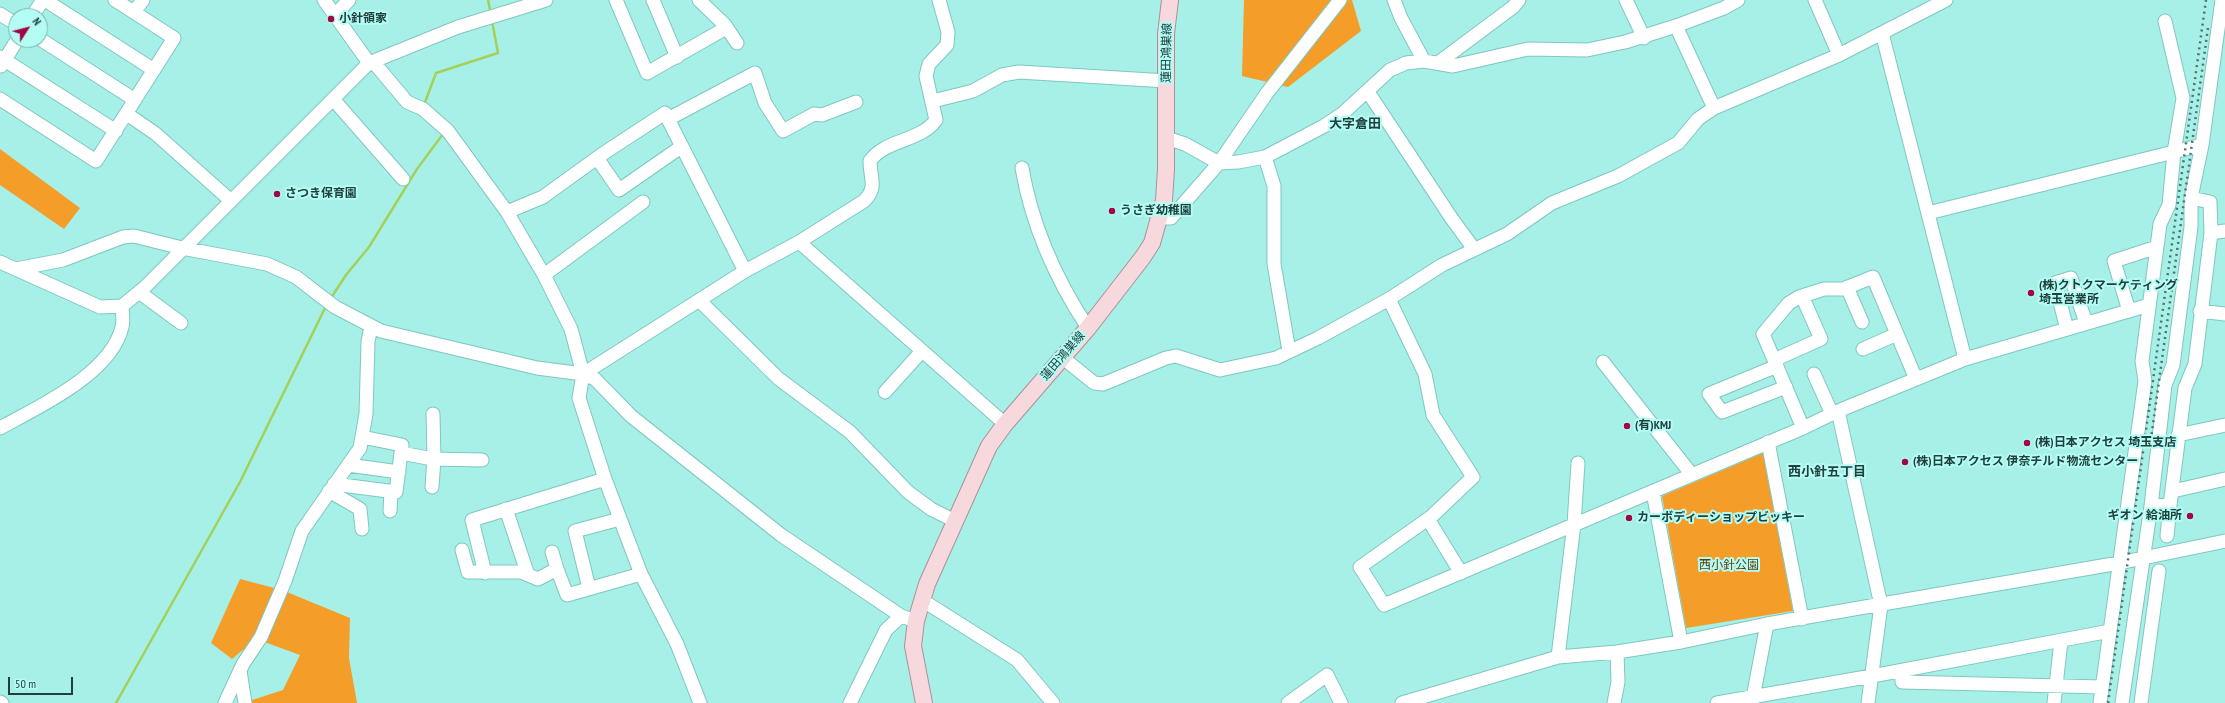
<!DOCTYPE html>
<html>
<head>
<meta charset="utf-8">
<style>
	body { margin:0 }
	#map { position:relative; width:2225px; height:703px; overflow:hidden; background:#a7f0e8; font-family:"PT Sans Narrow",sans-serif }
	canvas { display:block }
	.north { position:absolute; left:8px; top:8px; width:40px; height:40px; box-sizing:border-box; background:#b4fdf5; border:1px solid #79b1ab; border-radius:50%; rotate:54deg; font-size:11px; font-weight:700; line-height:16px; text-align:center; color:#213f3c }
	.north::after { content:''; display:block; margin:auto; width:14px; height:18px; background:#a10645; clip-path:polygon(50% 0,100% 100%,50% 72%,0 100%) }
	.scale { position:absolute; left:8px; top:677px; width:65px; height:18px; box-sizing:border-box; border:2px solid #213f3c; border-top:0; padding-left:5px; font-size:12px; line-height:14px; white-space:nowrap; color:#213f3c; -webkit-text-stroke:3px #b4fdf5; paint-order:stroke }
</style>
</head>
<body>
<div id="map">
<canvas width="2225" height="703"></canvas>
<div class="north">N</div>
<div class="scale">50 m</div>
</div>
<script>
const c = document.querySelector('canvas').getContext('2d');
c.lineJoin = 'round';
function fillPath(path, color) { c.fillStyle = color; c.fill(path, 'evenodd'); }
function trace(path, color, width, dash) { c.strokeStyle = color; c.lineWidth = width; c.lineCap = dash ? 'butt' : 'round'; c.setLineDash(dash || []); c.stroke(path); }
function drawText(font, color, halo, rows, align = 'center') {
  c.font = font + ' "PT Sans Narrow","Noto Sans JP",sans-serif'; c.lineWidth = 4; c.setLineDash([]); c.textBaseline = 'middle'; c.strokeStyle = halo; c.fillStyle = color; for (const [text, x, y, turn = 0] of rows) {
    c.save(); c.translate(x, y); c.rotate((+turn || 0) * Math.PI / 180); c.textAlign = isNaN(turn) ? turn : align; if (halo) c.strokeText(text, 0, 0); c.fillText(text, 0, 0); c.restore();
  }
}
const green = new Path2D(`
	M 1244,0 L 1352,0 L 1361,31 L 1288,87 L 1242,76 Z
	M 0,149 L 80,208 L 64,229 L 0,185 Z
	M 1763,453 L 1793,611 L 1686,628 L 1662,496 Z
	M 240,579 L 282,590 L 350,618 L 349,658 L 357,703 L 243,703 L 283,690 L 300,655 L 256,639 L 232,659 L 211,643 Z`);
const stream = new Path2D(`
	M 488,0 L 491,14
	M 424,105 L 436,73 L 498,53 L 492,21
	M 331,298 L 346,275 L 369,247 L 417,169 L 443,134 L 441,133
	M 116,703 L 240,482 L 326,306`);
const minor = new Path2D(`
	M 45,0 L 154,70
	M 324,0 L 369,63 L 376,65 L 407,102 L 423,109 L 448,131 L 507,212 L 544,275 L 571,329 L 583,374 L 579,398 L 605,479 L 641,574 L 677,644 L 700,703
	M 616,0 L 647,73 L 726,28
	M 653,0 L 677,57
	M 699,0 L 725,25 L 737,43
	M 1394,0 L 1401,18 L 1424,61
	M 1626,0 L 1644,38
	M 1815,0 L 1839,55
	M 134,12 L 143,0
	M 0,14 L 16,24
	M 335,15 L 349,0
	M 32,16 L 43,0
	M 1676,26 L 1714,108
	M 1882,33 L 1965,359
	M 40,39 L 135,100
	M 0,57 L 116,131
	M 1438,63 L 1513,7 L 1519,0
	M 1,66 L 17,40
	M 1368,92 L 1452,219 L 1474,249
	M 0,99 L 96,161 L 174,38 L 115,0
	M 333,99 L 403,179
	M 933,101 L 973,91 L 1002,75 L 1019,72 L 1167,81
	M 127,114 L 156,134 L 230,200
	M 668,119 L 755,73 L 765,103 L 783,131 L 814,114 L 822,115 L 856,102
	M 1166,138 L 1185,144 L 1219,163 L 1238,162 L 1265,157 L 1324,126 L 1342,114 L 1390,70 L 1406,63 L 1424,61 L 1453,66 L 1528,49 L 1587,50 L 1625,42 L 1676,26 L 1724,8 L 1738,0
	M 1265,157 L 1274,186 L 1274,264 L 1289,351
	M 597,158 L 619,190 L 681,147
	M 1022,168 C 1032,226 1055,278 1088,328
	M 507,212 L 543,197 L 601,155 L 665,113 L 745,271
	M 1928,213 L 2202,145
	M 1160,218 L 1171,218 L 1219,163 L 1267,93 L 1340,0
	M 2211,233 L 2225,231
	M 799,242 L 1005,424
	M 0,262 L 100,307 L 122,306 L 144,288 L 369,63 L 458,27 L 546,0
	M 16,269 L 63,260 L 123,237 L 134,236 L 182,248 L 267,264 L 296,277 L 335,307 L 381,331 L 537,368 L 583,374 L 595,379 L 631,416 L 781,535 L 901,616 L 916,621
	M 544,275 L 643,202
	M 1847,287 L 1862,322
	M 139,292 L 181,323
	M 1389,299 L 1425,374 L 1433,415 L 1473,477 L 1432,516 L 1360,567 L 1384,605 L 1803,428 L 1838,411 L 1965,359 L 2149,305
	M 699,300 L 779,379 L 850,432 L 908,492 L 931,509 L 955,521
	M 2129,311 L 2114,261 L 2157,247
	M 2200,311 L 2225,314
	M 2067,329 L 2055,283 L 2071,278 L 2086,323
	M 1863,349 L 1897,334
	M 1062,357 L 1094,383 L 1103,384 L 1166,358 L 1176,356 L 1220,370 L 1276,358 L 1318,338 L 1389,299 L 1442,265 L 1507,234 L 1552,203 L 1618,176 L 1678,143 L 1698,119 L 1714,108 L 1839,55 L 1946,0
	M 1774,360 L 1821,339 L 1802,296
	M 1603,362 L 1692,475
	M 1777,366 L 1709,394 L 1722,412 L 1786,387
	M 583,374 L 745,271 L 799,242 L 864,201 C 878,187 870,179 870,161 C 885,139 920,142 936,120 L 926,76 L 929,64 L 947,45 L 948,32 L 939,0
	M 1814,374 L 1832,414
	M 885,392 L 922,351
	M 1838,411 L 1881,605 L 1868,703
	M 0,428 C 38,407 111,374 122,327 C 124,321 122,312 122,306
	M 1803,428 L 1763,334 L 1789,303 L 1799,297 L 1824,289 L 1843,289 L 1873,277 L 1916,379
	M 2178,435 L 2225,425
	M 1768,442 L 1802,619
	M 401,453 L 433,459 L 482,460
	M 348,465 L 399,472
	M 334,484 L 396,492 L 402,445 L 362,437
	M 432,487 L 434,459 L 433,414
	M 329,491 L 360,509 L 362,529
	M 2173,491 L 2225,479
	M 1653,492 L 1681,642
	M 2151,506 L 2170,505 L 2185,388 L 2195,364 L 2211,233 L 2210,202 L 2191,198
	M 506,509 L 528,575
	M 390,511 L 391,491
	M 1428,519 L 1461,573
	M 2167,536 L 2170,505
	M 462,550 L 468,572 L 521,572 L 538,579 L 557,569 L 567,595 L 641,574
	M 552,552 L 557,569
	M 485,573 L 472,520 L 605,479
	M 589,588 L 575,531 L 620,519
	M 922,600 L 1017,660 L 1053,703
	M 1558,657 L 1574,524 L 1578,463
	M 240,671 L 245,703
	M 1902,671 L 1902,682 L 2102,687
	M 0,702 L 2,703
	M 225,703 L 243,664 L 261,637 L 285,581 L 302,531 L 360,448 L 366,414 L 368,342 L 371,326
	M 850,703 L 886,630 L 901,616
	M 1288,703 L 1327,675 L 1341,703
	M 1402,703 L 1558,657 L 1617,652 L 1681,642 L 1767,624 L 2119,563 L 2225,541
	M 1614,703 L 1618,682 L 1617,652
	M 1717,703 L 1872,676 L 2110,631
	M 1752,703 L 1767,624
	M 2054,703 L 2061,641
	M 2100,703 L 2145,381 L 2142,361 L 2160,224 L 2169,205 L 2174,152 L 2183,98 L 2165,21
	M 2122,703 L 2151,506 L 2165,385 L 2173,365 L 2191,227 L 2191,198 L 2202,145 L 2222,0
	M 2141,703 L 2159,571`);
const major = new Path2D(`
	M 924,703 L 913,646 L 916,621 L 927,584 L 989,446 L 1005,424 L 1088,328 L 1143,257 L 1152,243 L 1164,200 L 1166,169 L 1166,34 L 1170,0`);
const rail = new Path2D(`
	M 2150,446 L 2208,28
	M 2108,703 L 2206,0`);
const markers = [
	[331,19,4,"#a10645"],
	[277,194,4,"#a10645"],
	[1112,211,4,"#a10645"],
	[2031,293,4,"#a10645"],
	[1627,426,4,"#a10645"],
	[2027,443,4,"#a10645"],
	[1905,462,4,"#a10645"],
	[2190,516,4,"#a10645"],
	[1629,518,4,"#a10645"]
];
const poiNames = [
	["小針領家",339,19],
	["さつき保育園",285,194],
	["うさぎ幼稚園",1120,211],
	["(株)クトクマーケティング",2039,286],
	["埼玉営業所",2039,300],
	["(有)KMJ",1635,426],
	["(株)日本アクセス 埼玉支店",2035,443],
	["(株)日本アクセス 伊奈チルド物流センター",1913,462],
	["ギオン 給油所",2182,516,"right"],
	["カーボディーショップビッキー",1637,518]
];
const streetNames = [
	["蓮田鴻巣線",1167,53,-89],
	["蓮田鴻巣線",1063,356,-49]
];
const parkNames = [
	["西小針公園",1729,566]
];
const neighbourhoodNames = [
	["大字倉田",1355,124],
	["西小針五丁目",1827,472]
];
fillPath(green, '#f59d29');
trace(stream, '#a3d158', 2.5);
trace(minor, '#7fc7bf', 15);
trace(major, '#a99296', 18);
trace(minor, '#fff', 13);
trace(major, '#f7d8dd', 16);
trace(rail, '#49746f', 2.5, [2, 4]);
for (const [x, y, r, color] of markers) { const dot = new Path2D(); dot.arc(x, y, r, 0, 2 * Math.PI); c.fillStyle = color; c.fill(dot); trace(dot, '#b4fdf5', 1.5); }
drawText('bold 12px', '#213f3c', '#b4fdf5', poiNames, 'left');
drawText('12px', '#213f3c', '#b4fdf5', streetNames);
drawText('12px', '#613e12', '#b4fdf5', parkNames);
drawText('bold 13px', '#213f3c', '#b4fdf5', neighbourhoodNames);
</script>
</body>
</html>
